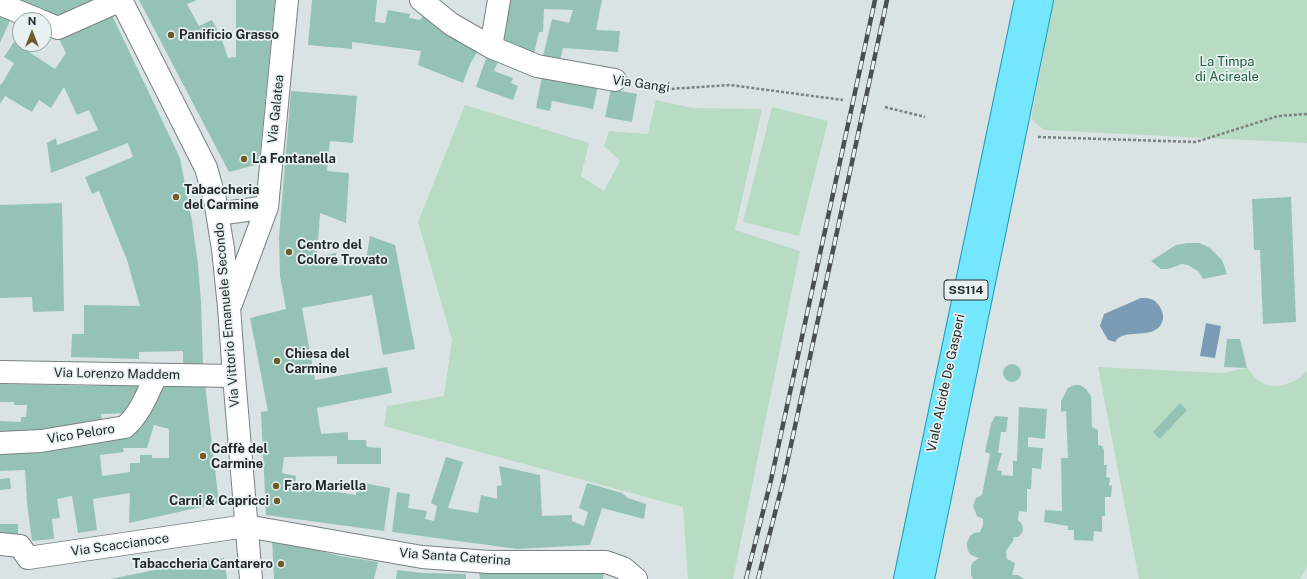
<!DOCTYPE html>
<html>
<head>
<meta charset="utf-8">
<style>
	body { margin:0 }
	#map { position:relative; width:1307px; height:579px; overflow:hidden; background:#dae3e3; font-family:"Public Sans",sans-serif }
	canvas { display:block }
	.north { position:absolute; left:12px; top:12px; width:40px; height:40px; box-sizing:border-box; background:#e7f1f1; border:1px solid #99a1a1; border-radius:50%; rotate:0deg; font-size:11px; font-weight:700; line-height:16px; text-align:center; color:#252828 }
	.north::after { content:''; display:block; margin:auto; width:14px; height:18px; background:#6d5d2a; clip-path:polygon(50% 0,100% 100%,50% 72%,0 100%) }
</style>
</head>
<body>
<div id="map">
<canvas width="1307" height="579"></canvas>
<div class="north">N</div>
</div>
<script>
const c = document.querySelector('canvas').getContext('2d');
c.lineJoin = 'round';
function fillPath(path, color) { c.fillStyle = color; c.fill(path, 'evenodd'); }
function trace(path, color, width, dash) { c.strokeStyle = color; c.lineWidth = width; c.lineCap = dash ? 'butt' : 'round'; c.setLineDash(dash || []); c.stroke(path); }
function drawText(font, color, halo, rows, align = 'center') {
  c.font = font + ' "Public Sans",sans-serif'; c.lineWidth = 3.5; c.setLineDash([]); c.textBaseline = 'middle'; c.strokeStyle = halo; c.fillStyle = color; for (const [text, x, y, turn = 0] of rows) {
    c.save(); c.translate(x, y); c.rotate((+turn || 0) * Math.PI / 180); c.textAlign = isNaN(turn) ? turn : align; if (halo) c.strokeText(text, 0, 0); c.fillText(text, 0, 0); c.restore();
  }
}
const green = new Path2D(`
	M 1054,0 L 1307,0 L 1307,143 L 1044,130 L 1031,119 Z
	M 656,100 L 693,108 L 762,109 L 735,230 L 800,251 L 733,579 L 688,579 L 683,507 L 384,426 L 387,406 L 444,396 L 452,340 L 418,222 L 465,105 L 589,143 L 581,176 L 604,191 L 620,161 L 604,146 L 609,131 L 648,134 Z
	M 772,107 L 828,121 L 799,236 L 743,222 Z
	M 1098,367 L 1222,373 L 1247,368 C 1251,374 1260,384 1268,385 C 1281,389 1299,381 1307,371 L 1307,567 L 1300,579 L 1139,579 Z`);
const water = new Path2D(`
	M 1141,298 C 1146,298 1152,298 1156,302 C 1160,306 1164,313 1163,319 C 1159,338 1136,331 1122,336 C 1119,337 1117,339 1115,342 L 1108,340 L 1100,326 L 1104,314 Z
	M 1206,323 L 1221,326 L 1215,358 L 1200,356 Z`);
const building = new Path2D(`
	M 8,0 L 98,0 L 60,18 Z
	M 139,0 L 197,0 L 187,4 L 199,26 L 212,20 L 221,37 L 228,58 L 236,57 L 236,0 L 275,0 L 259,164 L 229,172 Z
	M 312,0 L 377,0 L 375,22 L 385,23 L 388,10 L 410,14 L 409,18 L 420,20 L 426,12 L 479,49 L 470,64 L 463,83 L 418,65 L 421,51 L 352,42 L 352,49 L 308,45 Z
	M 504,0 L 602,0 L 596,30 L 620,31 L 618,52 L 563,48 L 559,64 L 542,60 L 552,19 L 569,23 L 573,10 L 544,9 L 543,32 L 539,32 L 533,58 L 497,42 Z
	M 0,11 L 12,16 L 0,43 Z
	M 110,11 L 180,158 L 192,221 L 198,265 L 201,301 L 203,364 L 183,364 L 183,351 L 139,352 L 139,359 L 71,357 L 72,334 L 84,334 L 84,305 L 140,306 L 127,260 L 99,191 L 92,194 L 85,177 L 133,157 L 128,143 L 51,173 L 47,143 L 56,138 L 57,145 L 98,130 L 89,110 L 77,115 L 64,87 L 51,108 L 39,100 L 32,112 L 5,96 L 0,104 L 0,84 L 1,85 L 14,63 L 4,57 L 14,42 L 55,69 L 66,53 L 58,37 Z
	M 488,53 L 500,57 L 494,71 L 513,78 L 511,83 L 518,86 L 513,100 L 476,87 Z
	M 543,72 L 598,85 L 593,109 L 552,101 L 550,111 L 536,108 Z
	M 611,89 L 637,94 L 632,122 L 605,117 Z
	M 291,91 L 357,96 L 353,143 L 330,141 L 327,171 L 349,173 L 346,223 L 320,213 L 317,257 L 336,253 L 336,266 L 366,260 L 370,236 L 395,245 L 415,349 L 383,355 L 372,295 L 302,308 L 315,380 L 387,367 L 392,393 L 317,408 L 321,434 L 348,432 L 348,440 L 366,440 L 367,447 L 381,448 L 381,464 L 337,464 L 337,456 L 284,457 L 282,473 L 296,476 L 295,485 L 356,495 L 358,482 L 390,488 L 384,531 L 266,515 L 261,412 L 268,411 L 250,318 L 286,309 L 280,276 L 279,237 Z
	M 1291,197 L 1296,322 L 1263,324 L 1260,250 L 1254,250 L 1252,199 Z
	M 62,203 L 64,311 L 33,312 L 32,297 L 0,298 L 0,205 Z
	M 1187,243 L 1200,243 L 1210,248 L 1222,260 L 1227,274 L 1203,279 L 1199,272 L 1188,265 L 1182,264 L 1168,269 L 1161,269 L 1151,261 L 1176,245 Z
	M 1227,339 L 1240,339 L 1247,368 L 1224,367 Z
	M1003 373a9 9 0 1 1 18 0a9 9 0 1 1-18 0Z
	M 0,384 L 92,386 L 142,384 L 131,413 L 101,414 L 103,425 L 0,437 L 0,421 L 21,422 L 21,417 L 26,417 L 27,405 L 14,405 L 14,402 L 0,402 Z
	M 161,385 L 205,385 L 219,503 L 129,523 L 130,493 L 93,499 L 97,530 L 78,533 L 72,496 L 57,499 L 60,518 L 52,519 L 54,539 L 32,541 L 27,503 L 25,470 L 0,471 L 0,450 L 133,433 ZM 154,425 L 169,429 L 169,458 L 152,458 L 152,455 L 140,455 L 140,463 L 130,463 L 130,472 L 102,476 L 100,455 L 124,452 L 123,448 L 147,448 Z
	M 1074,385 L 1080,385 L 1086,389 L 1091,396 L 1092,427 L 1098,430 L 1098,445 L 1102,446 L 1104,450 L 1104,465 L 1107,465 L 1106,477 L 1110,478 L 1109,486 L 1112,485 L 1111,497 L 1105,497 L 1105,516 L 1102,516 L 1102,532 L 1094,531 L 1093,541 L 1074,540 L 1074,530 L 1068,530 L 1068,526 L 1044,522 L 1045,510 L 1062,511 L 1061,458 L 1068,458 L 1066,411 L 1061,412 L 1061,401 L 1068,388 Z
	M 1180,403 L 1187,410 L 1160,439 L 1153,432 Z
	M 1019,407 L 1047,409 L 1045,439 L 1028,437 L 1028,447 L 1043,448 L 1041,469 L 1032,468 L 1031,489 L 1027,489 L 1027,512 L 1019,511 L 1018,520 L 1022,524 L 1023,530 L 1021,534 L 1018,537 L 1014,537 L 1013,541 L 1006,551 L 1007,559 L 1015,563 L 1012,575 L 1018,575 L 1024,579 L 973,579 L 971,575 L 971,566 L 973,562 L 979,558 L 973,556 L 969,553 L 967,547 L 967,542 L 970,536 L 974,533 L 980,532 L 983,525 L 983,519 L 977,516 L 973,506 L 976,498 L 982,495 L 990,454 L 985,452 L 991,424 L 995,416 L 1008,417 L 1006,432 L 1001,432 L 998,453 L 1002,453 L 997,470 L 1002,471 L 1001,475 L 1013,476 L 1013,461 L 1017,461 Z
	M 446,457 L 463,462 L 448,508 L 478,513 L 481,495 L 497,499 L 497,486 L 502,485 L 499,466 L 540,475 L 542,516 L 572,515 L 572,521 L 584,526 L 588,512 L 579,508 L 587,483 L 622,493 L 628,498 L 646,504 L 644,519 L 602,508 L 590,545 L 517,549 L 392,532 L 397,492 L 410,494 L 408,508 L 427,511 L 425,519 L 434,521 L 437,506 L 431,503 Z
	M 10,478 L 11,489 L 0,490 L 0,479 Z
	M 0,524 L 18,524 L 18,537 L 0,536 Z
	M 272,539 L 340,556 L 378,562 L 374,579 L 274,579 Z
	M 224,558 L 227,579 L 110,579 L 165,568 Z
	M 397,570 L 423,573 L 466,574 L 466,579 L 396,579 Z
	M 526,570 L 604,572 L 603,579 L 480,579 L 479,573 Z`);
const path = new Path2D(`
	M 637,84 L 670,89 L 730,85 L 843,100
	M 885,107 L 925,117
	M 1038,137 L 1196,142 L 1278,116 L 1307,114`);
const minor = new Path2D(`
	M 121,0 L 206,168 L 215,200 L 223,249 L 229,307 L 234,376 L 251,579
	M 421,0 L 451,24 L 491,47 L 537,66 L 615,80
	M 0,4 L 39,20
	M 44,22 L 58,28 L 121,0
	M 491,47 L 499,0
	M 218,214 L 267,207
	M 231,304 L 267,207 L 287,0
	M 0,372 L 234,376
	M 0,443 L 41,441 L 125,427 C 140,414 148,393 156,375
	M 0,544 L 20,546 L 28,558 L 246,526 L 422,557 L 489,562 L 606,562 L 623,568 L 636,579`);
const major = new Path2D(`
	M 905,579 L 1026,0
	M 923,579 L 1042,0`);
const rail = new Path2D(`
	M 746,579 L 771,480 L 875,0
	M 758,579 L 783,482 L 887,0`);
const markers = [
	[171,35,4,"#6d5d2a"],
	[244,159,4,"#6d5d2a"],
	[176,197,4,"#6d5d2a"],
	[289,252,4,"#6d5d2a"],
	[277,361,4,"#6d5d2a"],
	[203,456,4,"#6d5d2a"],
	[276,486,4,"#6d5d2a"],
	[277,501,4,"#6d5d2a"],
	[281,564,4,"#6d5d2a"]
];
const shields = [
	[966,290,44]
];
const shieldNames = [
	["SS114",966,290]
];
const poiNames = [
	["Panificio Grasso",179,35],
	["La Fontanella",252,159],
	["Tabaccheria",184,190],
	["del Carmine",184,205],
	["Centro del",297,245],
	["Colore Trovato",297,260],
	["Chiesa del",285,354],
	["Carmine",285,369],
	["Caffè del",211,449],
	["Carmine",211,464],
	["Faro Mariella",284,486],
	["Carni & Capricci",269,501,"right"],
	["Tabaccheria Cantarero",273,564,"right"]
];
const parkNames = [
	["La Timpa",1227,62],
	["di Acireale",1227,77]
];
const streetNames = [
	["Via Gangi",641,84,8],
	["Via Galatea",276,109,-84],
	["Via Vittorio Emanuele Secondo",227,315,-95],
	["Via Lorenzo Maddem",117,374,1],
	["Viale Alcide De Gasperi",946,383,-78],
	["Vico Peloro",81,434,-9],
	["Via Scaccianoce",120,545,-8],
	["Via Santa Caterina",455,557,4]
];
fillPath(green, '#b8dbc3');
fillPath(water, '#799bb4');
fillPath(building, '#94c3b6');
trace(minor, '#798181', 24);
trace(major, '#1c98b3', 24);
trace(path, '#7b8181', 2.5, [3, 2]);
trace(minor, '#fff', 22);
trace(major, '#74e6fe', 22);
trace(rail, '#4b4f4f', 4.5);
trace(rail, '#e7f1f1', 3, [9]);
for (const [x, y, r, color] of markers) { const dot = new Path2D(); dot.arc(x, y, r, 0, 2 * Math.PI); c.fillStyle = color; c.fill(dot); trace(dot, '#e7f1f1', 1.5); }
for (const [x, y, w] of shields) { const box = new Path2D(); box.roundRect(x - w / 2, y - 10, w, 20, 3); c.fillStyle = '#e7f1f1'; c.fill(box); trace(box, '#252828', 1); }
drawText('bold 12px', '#252828', null, shieldNames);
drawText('bold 13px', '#252828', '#e7f1f1', poiNames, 'left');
drawText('13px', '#225d3b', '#e7f1f1', parkNames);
drawText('13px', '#252828', '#e7f1f1', streetNames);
</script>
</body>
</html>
